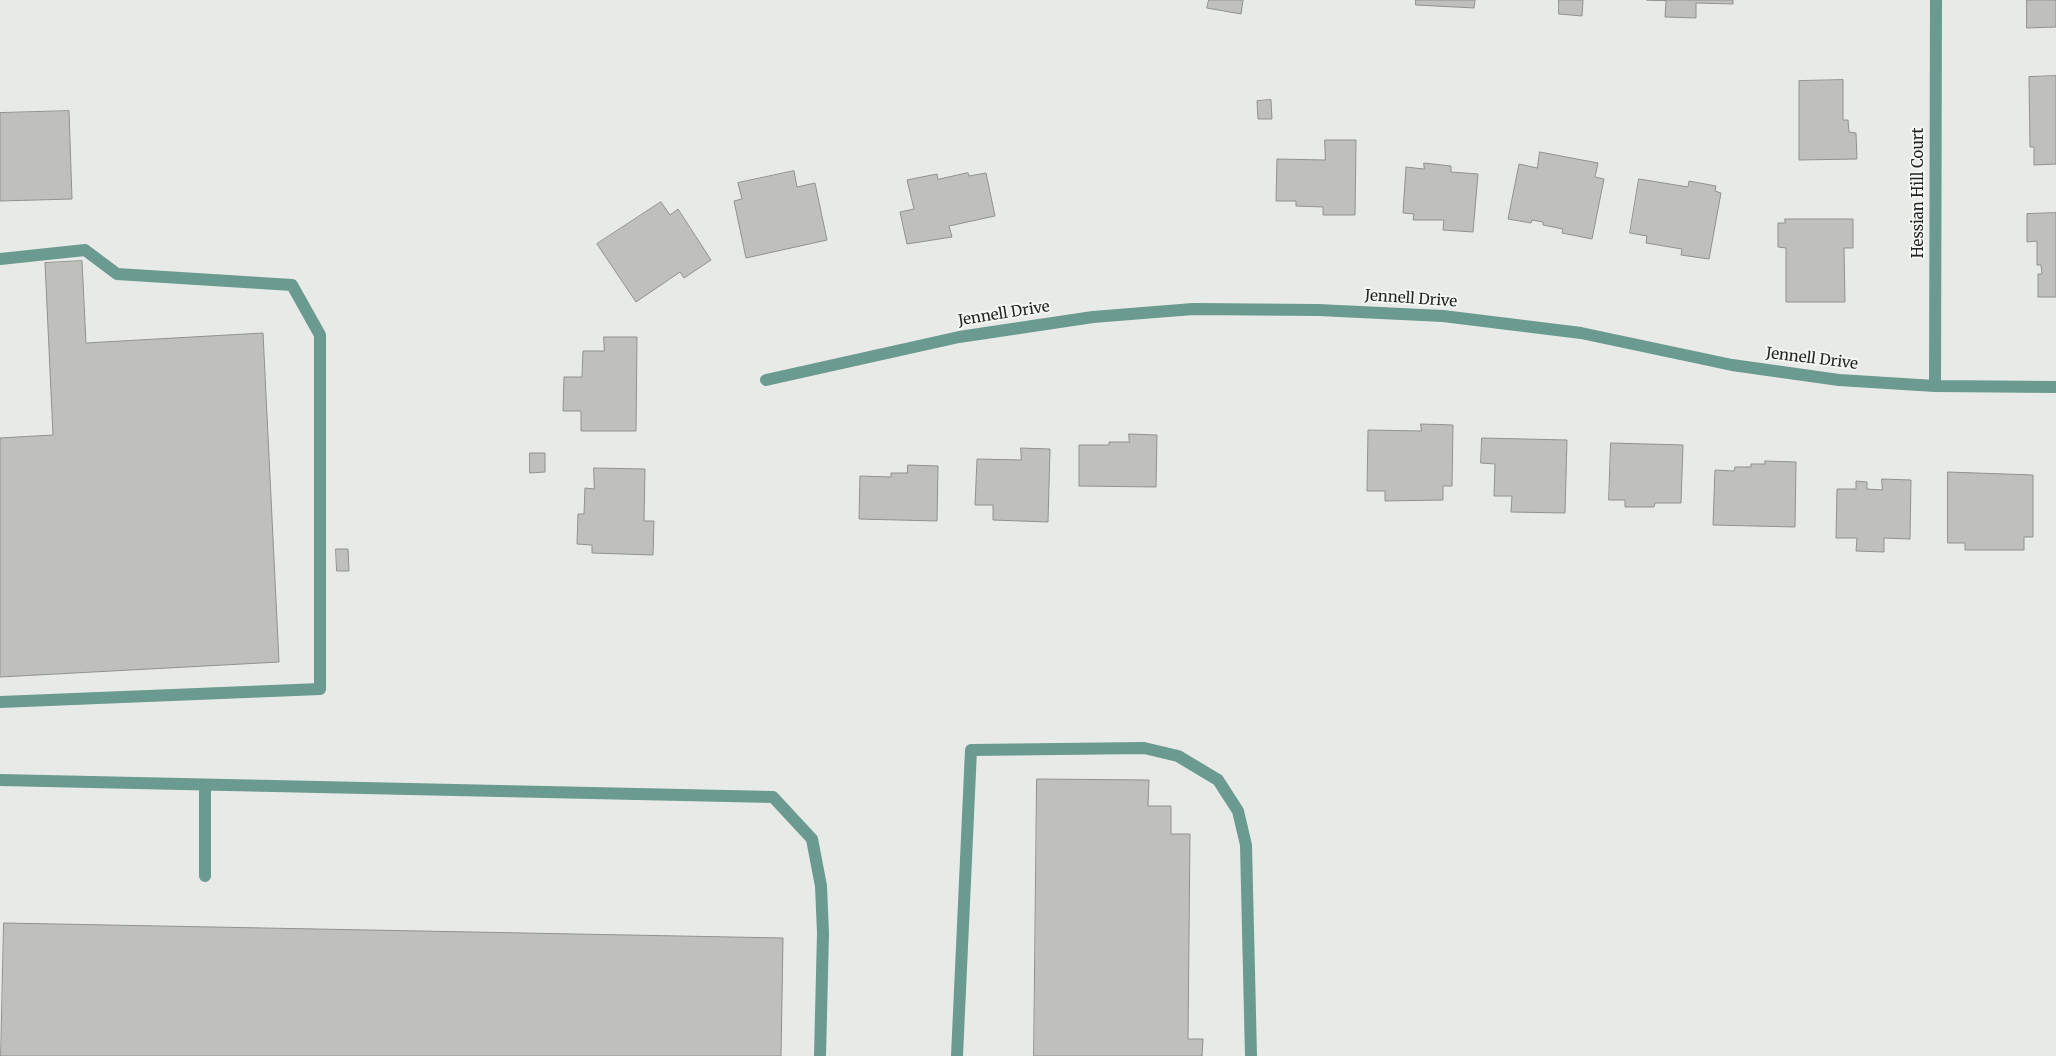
<!DOCTYPE html>
<html>
<head>
<meta charset="utf-8">
<style>
	body { margin:0 }
	canvas { display:block; background:#e7eae6 }
</style>
</head>
<body>
<canvas width="2056" height="1056"></canvas>
<script>
const c = document.querySelector('canvas').getContext('2d');
c.lineJoin = 'round';
function fillPath(path, color) { c.fillStyle = color; c.fill(path, 'evenodd'); }
function trace(path, color, width, dash) { c.strokeStyle = color; c.lineWidth = width; c.lineCap = dash ? 'butt' : 'round'; c.setLineDash(dash || []); c.stroke(path); }
function drawText(font, color, halo, rows, align = 'center') {
  c.font = font + ' Merriweather,serif'; c.lineWidth = 4; c.setLineDash([]); c.textBaseline = 'middle'; c.strokeStyle = halo; c.fillStyle = color; for (const [text, x, y, turn = 0] of rows) {
    c.save(); c.translate(x, y); c.rotate((+turn || 0) * Math.PI / 180); c.textAlign = isNaN(turn) ? turn : align; if (halo) c.strokeText(text, 0, 0); c.fillText(text, 0, 0); c.restore();
  }
}
const building = new Path2D(`
	M 1209,0 L 1243,0 L 1241,14 L 1207,8 Z
	M 1416,0 L 1475,0 L 1474,8 L 1416,5 Z
	M 1559,0 L 1583,0 L 1582,16 L 1559,14 Z
	M 1647,0 L 1733,0 L 1733,4 L 1696,3 L 1696,18 L 1665,17 L 1666,1 Z
	M 2027,0 L 2056,0 L 2056,27 L 2027,28 Z
	M 2056,76 L 2056,164 L 2034,165 L 2034,147 L 2030,147 L 2029,77 Z
	M 1843,80 L 1843,120 L 1848,120 L 1849,132 L 1856,133 L 1857,159 L 1799,160 L 1799,81 Z
	M 1271,100 L 1272,119 L 1258,119 L 1257,101 Z
	M 69,111 L 72,199 L 0,201 L 0,113 Z
	M 1325,140 L 1356,140 L 1355,215 L 1323,215 L 1323,207 L 1296,206 L 1296,201 L 1276,201 L 1277,159 L 1325,160 Z
	M 1540,152 L 1598,163 L 1595,177 L 1604,179 L 1592,239 L 1562,233 L 1563,229 L 1543,225 L 1543,222 L 1532,220 L 1531,223 L 1508,219 L 1519,164 L 1537,168 Z
	M 1424,163 L 1451,166 L 1451,172 L 1478,174 L 1473,232 L 1443,230 L 1444,220 L 1413,220 L 1414,214 L 1403,213 L 1406,167 L 1424,169 Z
	M 794,171 L 797,187 L 815,183 L 827,240 L 746,258 L 734,201 L 742,199 L 738,183 Z
	M 968,173 L 969,176 L 986,173 L 995,216 L 949,226 L 952,237 L 907,244 L 900,212 L 914,209 L 907,180 L 937,174 L 938,179 Z
	M 1639,179 L 1688,187 L 1689,181 L 1716,186 L 1715,191 L 1721,193 L 1709,259 L 1681,255 L 1682,249 L 1646,243 L 1647,236 L 1630,233 Z
	M 661,202 L 670,215 L 678,209 L 711,260 L 684,278 L 680,272 L 636,302 L 597,244 Z
	M 2056,213 L 2056,297 L 2038,297 L 2038,274 L 2042,274 L 2041,265 L 2037,265 L 2037,241 L 2027,242 L 2027,214 Z
	M 1785,219 L 1853,219 L 1853,248 L 1844,248 L 1845,302 L 1786,302 L 1786,248 L 1778,247 L 1778,223 L 1785,223 Z
	M 82,261 L 86,343 L 263,333 L 279,662 L 0,677 L 0,438 L 53,435 L 45,263 Z
	M 604,337 L 637,337 L 636,431 L 581,431 L 581,411 L 563,411 L 564,377 L 582,377 L 583,351 L 604,351 Z
	M 1421,424 L 1453,425 L 1452,486 L 1443,486 L 1443,500 L 1385,501 L 1385,491 L 1367,491 L 1368,430 L 1421,431 Z
	M 1129,434 L 1157,435 L 1156,487 L 1079,486 L 1079,445 L 1109,445 L 1109,442 L 1129,442 Z
	M 1482,438 L 1567,440 L 1565,513 L 1511,512 L 1512,496 L 1494,496 L 1495,464 L 1481,463 Z
	M 1611,443 L 1683,445 L 1681,503 L 1655,503 L 1654,507 L 1625,507 L 1625,500 L 1609,500 Z
	M 1021,448 L 1050,449 L 1048,522 L 993,520 L 993,505 L 975,505 L 977,459 L 1021,460 Z
	M 530,453 L 545,453 L 545,472 L 530,473 Z
	M 1765,461 L 1796,462 L 1795,527 L 1713,525 L 1715,470 L 1734,471 L 1735,467 L 1751,467 L 1751,464 L 1765,464 Z
	M 908,465 L 938,466 L 937,521 L 859,519 L 860,476 L 891,477 L 891,473 L 907,473 Z
	M 594,468 L 645,469 L 644,521 L 654,521 L 653,555 L 592,553 L 592,545 L 577,544 L 578,514 L 584,514 L 585,488 L 594,489 Z
	M 1948,472 L 2033,475 L 2033,537 L 2024,537 L 2024,550 L 1965,550 L 1965,543 L 1948,543 Z
	M 1882,479 L 1911,480 L 1910,539 L 1884,538 L 1884,552 L 1856,551 L 1857,538 L 1836,538 L 1837,489 L 1856,489 L 1856,481 L 1867,482 L 1867,489 L 1882,490 Z
	M 336,549 L 348,549 L 349,571 L 337,571 Z
	M 1037,779 L 1149,780 L 1148,806 L 1171,806 L 1171,834 L 1190,834 L 1188,1039 L 1203,1039 L 1202,1056 L 1034,1056 Z
	M 4,923 L 783,938 L 781,1056 L 1,1056 Z`);
const service = new Path2D(`
	M 0,259 L 85,250 L 117,274 L 292,285 L 320,335 L 320,689 L 0,702
	M 0,780 L 773,797 L 812,839 L 821,886 L 823,933 L 820,1056
	M 205,876 L 205,785
	M 957,1056 L 971,750 L 1144,748 L 1178,756 L 1218,780 L 1238,811 L 1246,845 L 1251,1056`);
const minor = new Path2D(`
	M 766,380 L 959,337 L 1093,317 L 1193,309 L 1318,310 L 1443,316 L 1581,333 L 1732,365 L 1839,380 L 1935,386 L 2056,387
	M 1935,386 L 1936,0`);
const streetNames = [
	["Hessian Hill Court",1919,193,-90],
	["Jennell Drive",1411,299,4],
	["Jennell Drive",1004,314,-9],
	["Jennell Drive",1812,359,7]
];
fillPath(building, '#bfc0bc');
trace(building, '#91928e', 1);
trace(service, '#6b9a90', 12);
trace(minor, '#6b9a90', 12);
drawText('15px', '#232423', '#f4f7f4', streetNames);
</script>
</body>
</html>
